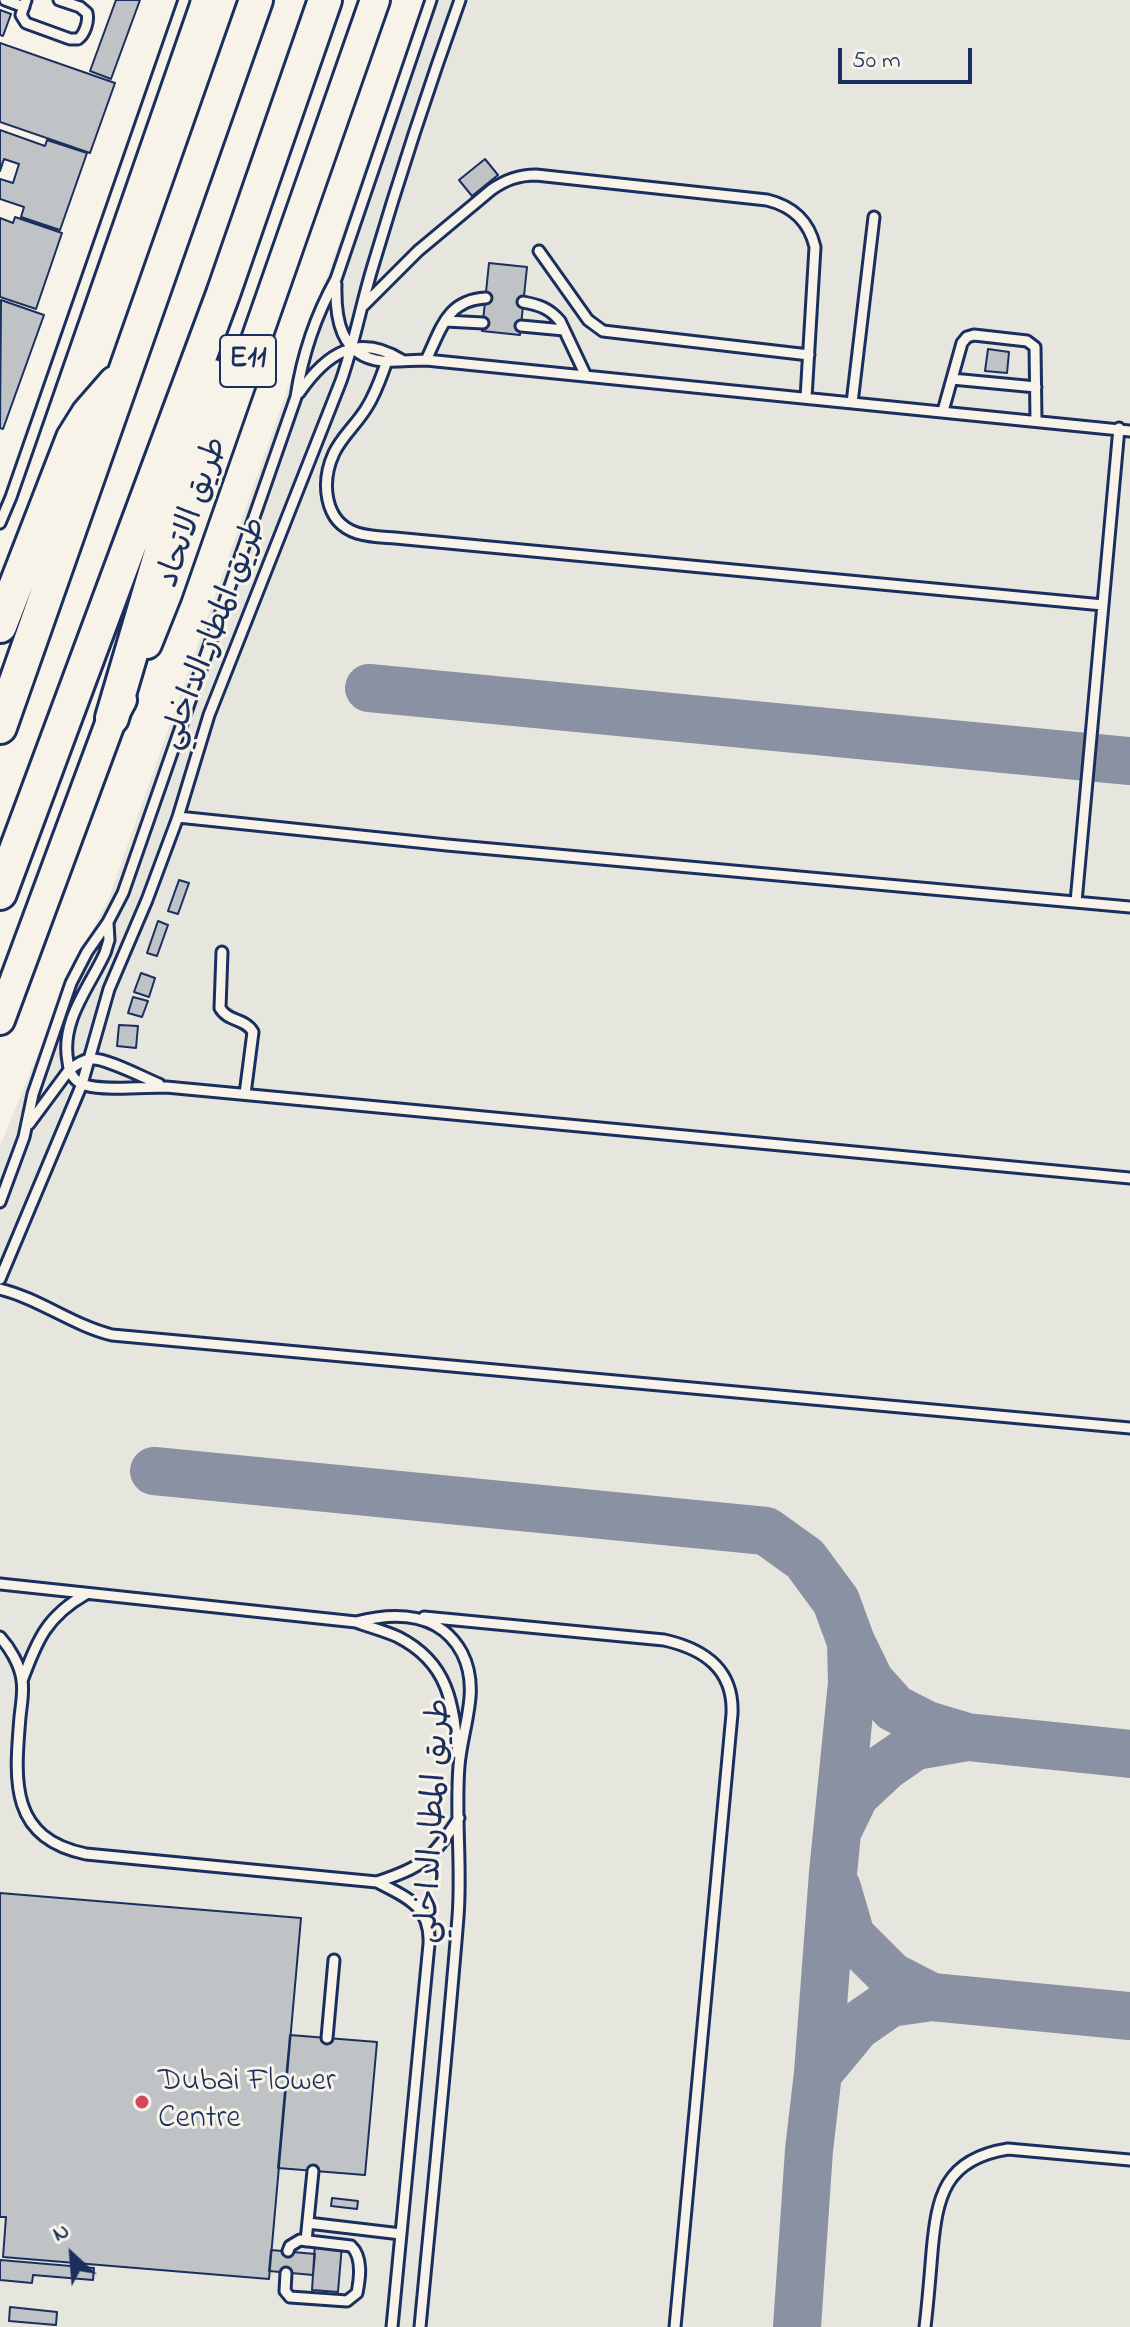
<!DOCTYPE html>
<html>
<head>
<meta charset="utf-8">
<style>
	body { margin:0 }
	#map { position:relative; width:1130px; height:2327px; overflow:hidden; background:#f7f3e8; font-family:"Indie Flower",sans-serif }
	canvas { display:block }
	.north { position:absolute; left:32px; top:2215px; width:80px; height:80px; -webkit-text-stroke:6px #f7f3e8; paint-order:stroke; rotate:334deg; font-size:22px; font-weight:700; line-height:32px; text-align:center; color:#1b2f5e }
	.north::after { content:''; display:block; margin:auto; width:28px; height:36px; background:#1b2f5e; clip-path:polygon(50% 0,100% 100%,50% 72%,0 100%) }
	.scale { position:absolute; left:838px; top:48px; width:134px; height:36px; box-sizing:border-box; border:4px solid #1b2f5e; border-top:0; padding-left:10px; font-size:24px; line-height:28px; white-space:nowrap; color:#1b2f5e; -webkit-text-stroke:6px #f7f3e8; paint-order:stroke }
</style>
</head>
<body>
<div id="map">
<canvas width="1130" height="2327"></canvas>
<div class="north">N</div>
<div class="scale">50 m</div>
</div>
<script>
const c = document.querySelector('canvas').getContext('2d');
c.lineJoin = 'round';
function fillPath(path, color) { c.fillStyle = color; c.fill(path, 'evenodd'); }
function trace(path, color, width, dash) { c.strokeStyle = color; c.lineWidth = width; c.lineCap = dash ? 'butt' : 'round'; c.setLineDash(dash || []); c.stroke(path); }
function drawText(font, color, halo, rows, align = 'center') {
  c.font = font + ' "Indie Flower","Playpen Sans Arabic",sans-serif'; c.lineWidth = 6; c.setLineDash([]); c.textBaseline = 'middle'; c.strokeStyle = halo; c.fillStyle = color; for (const [text, x, y, turn = 0] of rows) {
    c.save(); c.translate(x, y); c.rotate((+turn || 0) * Math.PI / 180); c.textAlign = isNaN(turn) ? turn : align; if (halo) c.strokeText(text, 0, 0); c.fillText(text, 0, 0); c.restore();
  }
}
const built = new Path2D(`
	M 424,0 L 1130,0 L 1130,2327 L 0,2327 L 0,1146 L 75,964 L 109,898 Z`);
const taxiway = new Path2D(`
	M 369,688 L 1130,761
	M 154,1471 L 766,1531 L 805,1559 L 836,1601 L 851,1642 L 870,1681 L 894,1708 L 927,1725 L 967,1737 L 1130,1754
	M 840,1826 L 855,1795 L 886,1766 L 915,1746 L 967,1737
	M 837,1888 L 851,1936 L 891,1976 L 932,1997 L 1130,2016
	M 818,2073 L 857,2026 L 890,2003 L 932,1997
	M 797,2327 L 809,2150 L 818,2073 L 833,1873 L 852,1683 L 851,1643`);
const building = new Path2D(`
	M 116,0 L 140,0 L 111,79 L 90,71 Z
	M 0,10 L 11,14 L 3,36 L 0,35 Z
	M 0,43 L 115,83 L 90,153 L 0,122 Z
	M 0,130 L 45,146 L 47,140 L 87,153 L 60,230 L 21,217 L 24,207 L 0,199 L 0,179 L 13,183 L 19,164 L 4,159 L 0,171 Z
	M 485,159 L 498,175 L 472,196 L 459,180 Z
	M 15,217 L 62,233 L 36,309 L 0,297 L 0,218 L 13,223 Z
	M 489,263 L 527,267 L 520,335 L 482,331 Z
	M 1,300 L 44,315 L 3,429 L 0,428 Z
	M 988,349 L 1009,352 L 1007,373 L 985,371 Z
	M 179,880 L 189,883 L 178,914 L 168,911 Z
	M 158,921 L 168,925 L 157,956 L 147,953 Z
	M 141,973 L 155,978 L 149,997 L 134,992 Z
	M 133,997 L 148,1001 L 142,1017 L 128,1013 Z
	M 119,1025 L 138,1026 L 136,1048 L 117,1046 Z
	M 0,1893 L 301,1918 L 269,2279 L 3,2257 L 6,2217 L 0,2217 Z
	M 290,2035 L 377,2042 L 365,2175 L 278,2168 Z
	M 332,2198 L 358,2201 L 357,2209 L 331,2206 Z
	M 315,2243 L 342,2245 L 338,2292 L 312,2290 Z
	M 271,2250 L 315,2254 L 313,2275 L 269,2271 Z
	M 0,2260 L 94,2268 L 93,2280 L 33,2275 L 32,2283 L 0,2280 Z
	M 10,2307 L 57,2312 L 56,2325 L 9,2321 Z`);
const lane = new Path2D(`
	M 5,0 L 24,7
	M 26,0 L 21,15 L 26,23 L 70,39 L 78,39 C 85,34 89,21 87,13 L 80,7 L 59,0
	M 539,251 L 588,320 L 603,331 L 809,355
	M 336,284 C 335,318 340,356 382,361 C 397,362 412,360 426,360 L 1130,431
	M 523,302 C 539,305 549,308 560,321 L 586,376
	M 364,305 L 418,251 L 491,190 C 505,180 518,175 536,175 L 767,200 C 792,206 809,221 815,247 L 806,398
	M 446,321 L 483,323
	M 521,326 L 564,330
	M 426,360 C 441,330 446,300 486,298
	M 387,361 C 381,377 376,393 367,407 C 357,424 342,436 334,453 C 321,481 323,522 357,533 C 369,537 382,537 395,538 L 1103,605
	M 952,379 L 1036,387
	M 299,393 C 326,354 357,332 402,360
	M 852,403 L 874,217
	M 943,411 L 962,343 L 967,337 L 974,335 L 1027,341 L 1035,347 L 1036,420
	M 0,523 L 11,497 L 184,0
	M 178,817 L 447,845 L 1130,907
	M 1076,902 L 1119,428
	M 108,923 L 109,940 L 105,953 C 89,988 60,1021 68,1062 C 69,1073 75,1082 85,1085 C 104,1091 145,1087 166,1087 L 1130,1178
	M 222,952 L 220,1008 C 228,1022 245,1018 253,1032 L 245,1094
	M 29,1124 L 69,1070 C 76,1065 84,1059 92,1059 C 106,1058 144,1078 159,1084
	M 0,1202 L 24,1137 L 33,1094 L 71,983 L 87,952 L 108,922 L 123,893 L 296,397 C 302,357 316,315 336,279 L 431,0
	M 0,1279 L 82,1084 L 109,989 L 147,900 L 178,817 L 209,715 L 341,381 C 354,344 361,306 372,269 C 399,178 428,89 460,0
	M 0,1289 C 40,1299 72,1325 112,1335 L 1130,1428
	M 0,1584 L 356,1622 C 395,1612 440,1612 462,1653 C 481,1690 462,1727 459,1766 C 455,1816 462,1867 458,1917 C 447,2054 433,2190 420,2327
	M 424,1617 L 664,1640 C 704,1649 734,1669 732,1714 L 675,2327
	M 356,1622 C 369,1627 385,1631 398,1637 C 449,1663 453,1703 458,1754
	M 0,1637 C 10,1648 20,1665 22,1680 C 24,1692 21,1706 20,1717 C 15,1779 8,1838 86,1854 L 377,1882 C 406,1897 431,1906 429,1944 L 392,2327
	M 22,1681 C 37,1640 47,1616 86,1594
	M 377,1882 C 423,1867 432,1859 459,1818
	M 327,2038 L 334,1960
	M 308,2223 L 401,2234
	M 306,2241 L 313,2171
	M 286,2273 L 285,2291 L 290,2297 L 347,2301 L 357,2293 C 360,2278 363,2257 351,2246 L 300,2240 L 290,2246 L 288,2251
	M 925,2327 C 928,2302 930,2277 932,2252 C 937,2197 944,2159 1008,2149 L 1130,2160`);
const primary = new Path2D(`
	M 147,644 L 167,594 L 375,0
	M 0,1020 L 112,718 L 122,700`);
const highway = new Path2D(`
	M 0,626 L 73,438 L 88,414 L 115,383
	M 112,718 L 213,376
	M 0,727 L 256,0
	M 0,893 L 223,294 L 325,0`);
const markers = [
	[142,2102,8,"#d1495b"]
];
const shields = [
	[248,361,56]
];
const shieldNames = [
	["E11",248,361]
];
const streetNames = [
	["طريق الاتحاد",195,513,-71],
	["طريق المطار الداخلي",216,634,-69],
	["طريق المطار الداخلي",436,1821,-87]
];
const poiNames = [
	["Dubai Flower",158,2084],
	["Centre",158,2121]
];
fillPath(built, '#e6e5de');
trace(taxiway, '#8991a3', 48);
fillPath(building, '#c0c3c5');
trace(building, '#1b2f5e', 2);
trace(lane, '#1b2f5e', 15);
trace(primary, '#1b2f5e', 34);
trace(highway, '#1b2f5e', 38);
trace(lane, '#f7f3e8', 9);
trace(primary, '#f7f3e8', 28);
trace(highway, '#f7f3e8', 32);
for (const [x, y, r, color] of markers) { const dot = new Path2D(); dot.arc(x, y, r, 0, 2 * Math.PI); c.fillStyle = color; c.fill(dot); trace(dot, '#f7f3e8', 3); }
for (const [x, y, w] of shields) { const box = new Path2D(); box.roundRect(x - w / 2, y - 26, w, 52, 6); c.fillStyle = '#f7f3e8'; c.fill(box); trace(box, '#1b2f5e', 2); }
drawText('bold 30px', '#1b2f5e', null, shieldNames);
drawText('32px', '#1b2f5e', '#f7f3e8', streetNames);
drawText('32px', '#1b2f5e', '#f7f3e8', poiNames, 'left');
</script>
</body>
</html>
